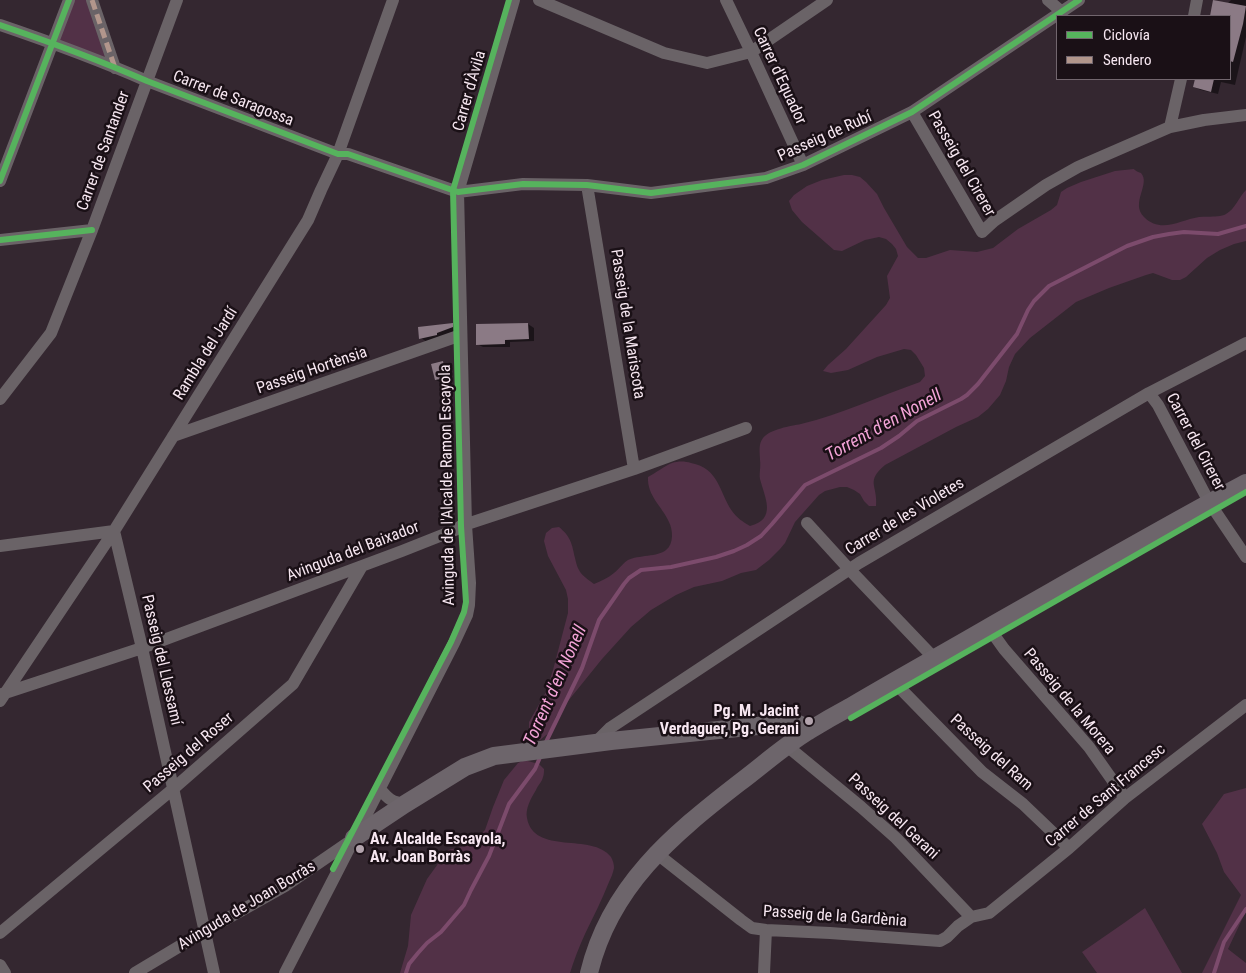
<!DOCTYPE html>
<html>
<head>
<meta charset="utf-8">
<style>
	body { margin:0 }
	#map { position:relative; width:1246px; height:973px; overflow:hidden; background:#342730; font-family:"Roboto Condensed",sans-serif }
	canvas { display:block }
	.legend { position:absolute; left:1056px; top:15px; width:175px; height:65px; box-sizing:border-box; background:#1a1016; border:1px solid #72666e; margin:0; padding:6px 9px; list-style:none; font-size:15px; color:#f7e7f1 }
	.legend li { display:flex; align-items:center; gap:10px; height:25px }
	.legend b { width:25px; border:1px solid #72666e }
</style>
</head>
<body>
<div id="map">
<canvas width="1246" height="973"></canvas>
<ul class="legend">
<li><b style="height:6px;background:#56b35d"></b>Ciclovía</li>
<li><b style="height:6px;background:#b2968c"></b>Sendero</li>
</ul>
</div>
<script>
const c = document.querySelector('canvas').getContext('2d');
c.lineJoin = 'round';
function fillPath(path, color) { c.fillStyle = color; c.fill(path, 'evenodd'); }
function trace(path, color, width, dash) { c.strokeStyle = color; c.lineWidth = width; c.lineCap = dash ? 'butt' : 'round'; c.setLineDash(dash || []); c.stroke(path); }
function drawText(font, color, halo, rows, align = 'center') {
  c.font = font + ' "Roboto Condensed",sans-serif'; c.lineWidth = 5; c.setLineDash([]); c.textBaseline = 'middle'; c.strokeStyle = halo; c.fillStyle = color; for (const [text, x, y, turn = 0] of rows) {
    c.save(); c.translate(x, y); c.rotate((+turn || 0) * Math.PI / 180); c.textAlign = isNaN(turn) ? turn : align; if (halo) c.strokeText(text, 0, 0); c.fillText(text, 0, 0); c.restore();
  }
}
const green = new Path2D(`
	M 69,0 L 92,0 L 115,68 L 53,43 Z
	M 1134,169 C 1134,170 1140,173 1141,173 C 1151,184 1130,203 1144,217 C 1161,234 1180,220 1199,217 C 1207,216 1219,218 1226,214 C 1235,209 1239,197 1246,190 L 1246,241 L 1234,244 L 1220,250 L 1207,258 L 1186,277 L 1180,280 L 1172,280 L 1153,273 L 1146,275 L 1109,288 L 1076,302 L 1030,338 L 1015,354 L 1009,367 L 1006,381 L 1000,395 L 988,409 L 978,417 L 956,427 L 885,465 C 865,482 878,485 876,506 L 869,506 L 864,501 L 860,494 L 854,490 L 847,487 L 840,487 L 825,491 L 819,495 L 795,522 L 785,543 L 780,549 L 769,560 L 756,570 L 741,573 L 722,581 L 694,587 L 676,595 L 651,610 L 631,627 L 602,659 L 556,716 L 550,732 L 540,740 L 533,738 L 529,731 L 529,722 L 546,692 L 553,670 L 568,613 L 568,599 L 566,590 L 548,556 L 544,541 L 546,533 L 552,528 L 559,527 C 571,537 572,544 575,558 C 576,562 577,567 579,570 C 582,576 589,580 594,584 C 601,581 608,578 614,573 C 619,569 623,563 628,560 C 638,555 658,557 666,550 C 674,544 673,530 669,522 C 662,506 647,496 648,477 C 656,473 664,466 672,463 C 678,461 685,461 691,463 C 719,468 719,492 732,511 C 737,518 743,522 750,526 C 777,519 765,498 760,479 C 759,474 761,467 760,460 C 760,453 758,444 763,438 C 770,429 791,426 801,424 C 842,414 880,396 920,382 L 925,376 L 924,368 L 916,355 L 911,350 L 904,349 L 877,357 L 848,370 L 831,373 L 823,371 L 828,365 L 846,349 L 886,305 L 890,298 L 887,276 L 898,256 L 896,249 L 892,244 L 886,239 L 879,237 L 865,240 L 842,251 L 834,250 L 802,222 L 792,210 L 789,201 L 794,195 L 807,186 L 822,180 L 844,175 L 852,175 L 860,177 L 866,182 L 877,194 L 884,208 L 907,247 L 918,258 L 926,258 L 950,250 L 977,252 L 993,248 L 1018,229 L 1051,210 L 1057,205 L 1061,192 L 1067,188 L 1081,182 L 1115,171 Z
	M 524,760 L 539,764 L 544,769 C 544,772 544,774 543,777 C 542,782 538,785 536,790 C 531,798 525,809 527,818 C 534,856 592,832 611,857 C 613,861 614,864 614,868 C 613,873 611,878 609,882 C 602,900 593,917 585,934 C 579,947 574,960 570,973 L 400,973 L 408,946 L 411,915 L 427,879 L 448,850 L 469,845 L 475,840 L 485,830 L 493,807 L 504,780 L 518,763 Z
	M 1246,788 L 1246,911 L 1228,949 L 1246,963 L 1246,973 L 1202,973 L 1241,895 L 1224,872 L 1217,853 L 1202,824 L 1224,794 Z
	M 1145,908 L 1182,973 L 1097,973 L 1082,952 L 1124,923 Z`);
const shadow = new Path2D(`
	M 1231,0 L 1246,0 L 1246,37 L 1235,85 L 1221,82 L 1218,94 L 1201,90 L 1194,87 L 1196,79 L 1230,79 L 1230,16 L 1211,16 L 1214,1 L 1228,3 Z
	M 453,324 L 459,328 L 459,330 L 427,342 L 421,338 Z
	M 528,324 L 534,328 L 534,341 L 510,342 L 510,347 L 483,347 L 477,344 Z
	M 442,363 L 449,366 L 452,381 L 442,383 L 436,380 Z`);
const stream = new Path2D(`
	M 545,744 L 582,668 L 599,620 L 624,584 L 629,578 L 641,570 L 671,567 L 716,557 L 734,551 L 747,545 L 761,536 L 772,524 L 805,485 L 881,448 L 899,436 L 917,421 L 961,399 L 967,395 L 978,384 L 1017,334 L 1028,310 L 1034,301 L 1049,286 L 1127,246 L 1153,237 L 1169,234 L 1184,232 L 1218,234 L 1246,226
	M 406,973 L 409,964 L 418,953 L 427,943 L 441,932 L 464,905 L 471,890 L 489,856 L 509,804 L 535,769 L 541,755
	M 1214,973 L 1224,942 L 1246,909`);
const building = new Path2D(`
	M 1213,0 L 1246,6 L 1243,24 L 1233,62 L 1230,61 L 1230,16 L 1210,16 Z
	M 1195,79 L 1214,79 L 1211,92 L 1193,87 Z
	M 453,323 L 453,327 L 437,333 L 437,335 L 419,339 L 418,327 Z
	M 528,323 L 529,339 L 505,340 L 505,344 L 476,345 L 476,324 Z
	M 443,361 L 446,378 L 435,380 L 431,364 Z`);
const street = new Path2D(`
	M 92,0 L 115,68
	M 539,0 L 664,53 L 707,63 L 751,52 L 827,0
	M 726,0 L 751,52 L 803,165
	M 1048,0 L 1062,12
	M 1194,16 L 1197,0
	M 0,25 C 50,42 99,60 147,81 L 338,154 L 348,154 L 458,192 L 523,184 L 587,185 L 651,193 L 766,178 L 803,165 L 912,112 L 1079,0
	M 912,112 L 982,232 L 994,221 L 1046,185 L 1078,167 L 1170,127 L 1204,120 L 1246,115
	M 1170,127 L 1181,79
	M 0,181 L 69,0
	M 587,185 L 634,469
	M 0,240 L 92,230
	M 1149,393 L 1158,405 L 1209,502 L 1246,557
	M 0,399 L 51,333 L 92,230 L 177,0
	M 173,436 L 461,335
	M 807,523 L 849,569 L 934,658
	M 0,546 L 114,531 L 142,648 L 214,973
	M 989,628 L 1004,649 L 1089,747 L 1125,798
	M 893,681 L 982,772 L 1023,804 L 1069,848
	M 2,694 L 142,648 L 402,551 L 455,530 L 461,526 L 634,469 L 746,428
	M 0,701 L 114,531 L 308,220 L 321,190 L 338,154 L 393,0
	M 595,743 L 610,728 L 859,563 L 1149,393 L 1246,343
	M 787,746 L 861,807 L 896,838 L 971,917
	M 380,789 C 388,799 392,802 405,804
	M 656,853 L 741,920 L 752,928 L 766,930 L 830,933 L 940,941 L 947,937 L 958,926 L 971,917 L 989,913 L 1069,848 L 1125,798 L 1246,705
	M 0,933 L 173,789 L 293,684 L 362,566
	M 0,965 L 5,973
	M 135,973 L 205,931 L 285,886 L 352,840
	M 285,973 L 335,876 L 454,643 L 467,615 L 469,605 L 470,583 L 466,525 L 458,192 L 514,0
	M 764,973 L 766,930`);
const secondary = new Path2D(`
	M 354,838 L 405,804 L 465,767 L 494,756 L 611,741 L 787,723 C 797,723 802,724 809,731
	M 589,973 C 610,886 672,835 739,783 C 763,765 785,745 810,730 C 823,722 837,714 850,707 C 899,678 948,651 996,623 C 1079,576 1162,528 1246,483`);
const quiet = new Path2D(`
	M 92,0 L 115,68`);
const cycleway = new Path2D(`
	M 0,25 C 50,42 99,60 147,81 L 338,154 L 348,154 L 458,192 L 523,184 L 587,185 L 651,193 L 766,178 L 803,165 L 912,112 L 1079,0
	M 0,181 L 69,0
	M 0,240 L 92,230
	M 851,718 L 1246,492
	M 333,869 L 451,642 L 464,612 L 466,602 L 461,526 L 453,190 L 509,0`);
const markers = [
	[809,721,5,"#b3a4ad"],
	[360,849,5,"#b3a4ad"]
];
const streetNames = [
	["Carrer d'Equador",779,76,65],
	["Carrer d'Àvila",470,91,-74],
	["Carrer de Saragossa",233,99,21],
	["Passeig de Rubí",825,137,-24],
	["Carrer de Santander",104,151,-70],
	["Passeig del Cirerer",961,164,60],
	["Passeig de la Mariscota",627,324,81],
	["Rambla del Jardí",206,354,-58],
	["Passeig Hortènsia",312,371,-19],
	["Carrer del Cirerer",1195,442,62],
	["Avinguda de l'Alcalde Ramon Escayola",448,485,-91],
	["Carrer de les Violetes",905,517,-31],
	["Avinguda del Baixador",353,552,-21],
	["Passeig del Llessamí",161,660,77],
	["Passeig de la Morera",1069,702,50],
	["Passeig del Roser",189,753,-41],
	["Passeig del Ram",991,753,42],
	["Carrer de Sant Francesc",1106,796,-40],
	["Passeig del Gerani",893,817,43],
	["Avinguda de Joan Borràs",247,906,-31],
	["Passeig de la Gardènia",835,917,4]
];
const poiNames = [
	["Pg. M. Jacint",799,712],
	["Verdaguer, Pg. Gerani",799,730],
	["Av. Alcalde Escayola,",370,840,"left"],
	["Av. Joan Borràs",370,858,"left"]
];
const waterNames = [
	["Torrent d'en Nonell",884,426,-29],
	["Torrent d'en Nonell",556,686,-66]
];
fillPath(green, '#523147');
fillPath(shadow, '#0007');
trace(stream, '#7c4b6c', 4);
fillPath(building, '#8b7a85');
trace(street, '#6a6367', 12);
trace(secondary, '#6d656b', 18);
trace(quiet, '#b2968c', 5, [10, 5]);
trace(cycleway, '#56b35d', 6);
for (const [x, y, r, color] of markers) { const dot = new Path2D(); dot.arc(x, y, r, 0, 2 * Math.PI); c.fillStyle = color; c.fill(dot); trace(dot, '#1a1016', 2); }
drawText('16px', '#f7e7f1', '#1a1016', streetNames);
drawText('bold 16px', '#f7e7f1', '#1a1016', poiNames, 'right');
drawText('italic 18px', '#f3a3d7', '#1a1016', waterNames);
</script>
</body>
</html>
